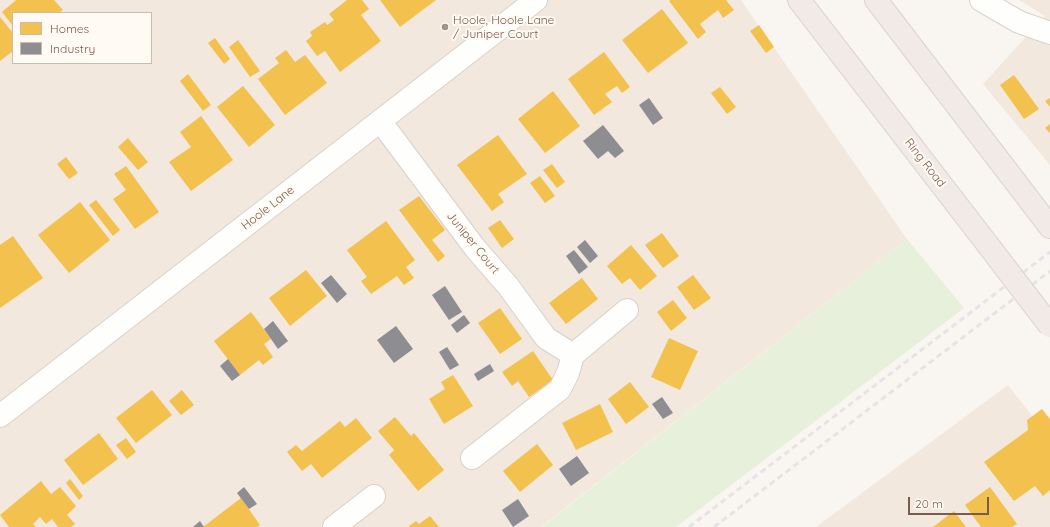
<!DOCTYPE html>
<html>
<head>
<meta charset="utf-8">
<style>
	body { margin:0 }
	#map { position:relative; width:1050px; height:527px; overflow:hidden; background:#f9f5f0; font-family:Quicksand,sans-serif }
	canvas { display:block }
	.legend { position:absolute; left:12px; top:12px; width:140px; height:52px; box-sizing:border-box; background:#fffaf3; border:1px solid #cabbb1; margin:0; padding:5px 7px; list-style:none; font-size:12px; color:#7a5c4d }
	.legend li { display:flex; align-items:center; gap:8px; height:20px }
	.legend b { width:20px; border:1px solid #cabbb1 }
	.scale { position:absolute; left:908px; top:497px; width:81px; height:18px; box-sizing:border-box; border:2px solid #7a5c4d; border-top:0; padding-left:5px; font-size:12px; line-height:14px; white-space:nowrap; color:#7a5c4d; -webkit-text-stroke:3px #fffaf3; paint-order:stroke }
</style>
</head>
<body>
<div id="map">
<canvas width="1050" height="527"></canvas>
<ul class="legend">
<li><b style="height:11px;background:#f2c14e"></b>Homes</li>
<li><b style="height:11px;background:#8d8d92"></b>Industry</li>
</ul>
<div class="scale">20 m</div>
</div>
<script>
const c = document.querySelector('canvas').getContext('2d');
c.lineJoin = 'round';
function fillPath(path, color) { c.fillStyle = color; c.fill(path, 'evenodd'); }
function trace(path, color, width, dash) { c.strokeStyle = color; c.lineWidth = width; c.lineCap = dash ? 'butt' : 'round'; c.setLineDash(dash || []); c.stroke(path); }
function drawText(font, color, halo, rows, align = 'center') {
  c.font = font + ' Quicksand,sans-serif'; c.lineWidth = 4; c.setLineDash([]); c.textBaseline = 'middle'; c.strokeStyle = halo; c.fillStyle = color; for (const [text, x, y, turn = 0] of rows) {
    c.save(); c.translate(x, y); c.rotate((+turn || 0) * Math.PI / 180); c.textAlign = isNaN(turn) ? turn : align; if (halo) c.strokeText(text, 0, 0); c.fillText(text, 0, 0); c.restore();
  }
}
const residential = new Path2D(`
	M 0,0 L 741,0 L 907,239 L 541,527 L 0,527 ZM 13,13 L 151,13 L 151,63 L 13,63 Z
	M 1019,0 L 1050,0 L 1050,165 L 983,84 L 1045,16 Z
	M 1008,385 L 1050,439 L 1050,527 L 816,527 Z`);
const green = new Path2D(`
	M 907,239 L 964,308 L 676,527 L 542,527 Z`);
const homes = new Path2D(`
	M 16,0 L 54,0 L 63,10 L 59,13 L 13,13 L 13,26 L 2,12 Z
	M 347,0 L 362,0 L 369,9 L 361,15 L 381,41 L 340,72 L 325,51 L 317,56 L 306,41 L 312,36 L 310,32 L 325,22 L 327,25 L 334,20 L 329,14 Z
	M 380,0 L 436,0 L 400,27 Z
	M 671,0 L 726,0 L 734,10 L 723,18 L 718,10 L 700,24 L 706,32 L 698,39 L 669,1 Z
	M 662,9 L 688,43 L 648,73 L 622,40 Z
	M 0,17 L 13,33 L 13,51 L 0,61 Z
	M 759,25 L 774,47 L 766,53 L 750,31 Z
	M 215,38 L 230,59 L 224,64 L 208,43 Z
	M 238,40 L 260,71 L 250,77 L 229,47 Z
	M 286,50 L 295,62 L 305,55 L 327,83 L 285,115 L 258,79 L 279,63 L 275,58 Z
	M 604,52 L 630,87 L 622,93 L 617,86 L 605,94 L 612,102 L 594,115 L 568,79 Z
	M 188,74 L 211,105 L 203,111 L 180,81 Z
	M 1014,75 L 1039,109 L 1024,119 L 1000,85 Z
	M 243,86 L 275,125 L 249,147 L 217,107 Z
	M 720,87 L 736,107 L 727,114 L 711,93 Z
	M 553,91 L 580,126 L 545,153 L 518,119 Z
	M 1050,98 L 1050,107 L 1045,101 Z
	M 201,116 L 233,160 L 191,191 L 169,162 L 191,147 L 180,132 Z
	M 1050,124 L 1050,133 L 1045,128 Z
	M 498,135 L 527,174 L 498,194 L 504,202 L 492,211 L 457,165 Z
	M 128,138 L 148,162 L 138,170 L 118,147 Z
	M 66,157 L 78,173 L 69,179 L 57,164 Z
	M 552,164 L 565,182 L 557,188 L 543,170 Z
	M 126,166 L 159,212 L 135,229 L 113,199 L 126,190 L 114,174 Z
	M 540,176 L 555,196 L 545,203 L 530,183 Z
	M 419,196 L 445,230 L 432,240 L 445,256 L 438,262 L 399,210 Z
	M 96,200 L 120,230 L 113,236 L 89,205 Z
	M 80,202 L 110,240 L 69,273 L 38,235 Z
	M 500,220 L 514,239 L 502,248 L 488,228 Z
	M 386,221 L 415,260 L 406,267 L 414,278 L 404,285 L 397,276 L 371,294 L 361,281 L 367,277 L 347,250 Z
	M 662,233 L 679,256 L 663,268 L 645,245 Z
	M 13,236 L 43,278 L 0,308 L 0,245 Z
	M 631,245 L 657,276 L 640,290 L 630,278 L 622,284 L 607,266 Z
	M 306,270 L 327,296 L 290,326 L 269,298 Z
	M 693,275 L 711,298 L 694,310 L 677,287 Z
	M 582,278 L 598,299 L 566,324 L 549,303 Z
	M 673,300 L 687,318 L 671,331 L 657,312 Z
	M 500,308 L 522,339 L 500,354 L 478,323 Z
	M 251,312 L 271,339 L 264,344 L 273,357 L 263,365 L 259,360 L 240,375 L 214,341 Z
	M 669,338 L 698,351 L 680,390 L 651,377 Z
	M 533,351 L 553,380 L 529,397 L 518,381 L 512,386 L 502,372 Z
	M 453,375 L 473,406 L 444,424 L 429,399 L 445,389 L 441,382 Z
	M 630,382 L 649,407 L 626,424 L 608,399 Z
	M 152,390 L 172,415 L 136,443 L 116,418 Z
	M 182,390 L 194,405 L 181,415 L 169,401 Z
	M 600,404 L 613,432 L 576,450 L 562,423 Z
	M 1042,409 L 1050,419 L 1050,490 L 1043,496 L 1035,486 L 1014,501 L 984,462 L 1028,430 L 1027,420 Z
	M 395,417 L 411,436 L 414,433 L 444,470 L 418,491 L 389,455 L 394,450 L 378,431 Z
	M 356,418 L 372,438 L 322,478 L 311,464 L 302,471 L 287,452 L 296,445 L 302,451 L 340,421 L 345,427 Z
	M 99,433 L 118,459 L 83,485 L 64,460 Z
	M 126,438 L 136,452 L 127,459 L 116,445 Z
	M 537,444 L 553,465 L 520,492 L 503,471 Z
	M 70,479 L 83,496 L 79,500 L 66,483 Z
	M 41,481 L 51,494 L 60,487 L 76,506 L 67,515 L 75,524 L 71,527 L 58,527 L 52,519 L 46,524 L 40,517 L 33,524 L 36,527 L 9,527 L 0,515 Z
	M 990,487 L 1017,524 L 1012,527 L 981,527 L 965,505 Z
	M 241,498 L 260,525 L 257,527 L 203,527 Z
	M 954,511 L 966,527 L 933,527 Z
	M 430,516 L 439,527 L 408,527 L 416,521 L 419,524 Z`);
const industry = new Path2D(`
	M 649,98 L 663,118 L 653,125 L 639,105 Z
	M 603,125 L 624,151 L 615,158 L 608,151 L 598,159 L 583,141 Z
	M 585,240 L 598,256 L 590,263 L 577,247 Z
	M 574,250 L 588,267 L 579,274 L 566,256 Z
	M 331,275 L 347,294 L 337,303 L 321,283 Z
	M 445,286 L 462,312 L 449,320 L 432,295 Z
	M 464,315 L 470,323 L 457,333 L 451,325 Z
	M 273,321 L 288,341 L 278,349 L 264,329 Z
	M 396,326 L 413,349 L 394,363 L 377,340 Z
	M 447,347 L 459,365 L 450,370 L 439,352 Z
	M 228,359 L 240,375 L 232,381 L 220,366 Z
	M 490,364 L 494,371 L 478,381 L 474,374 Z
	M 662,397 L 673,413 L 663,419 L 652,404 Z
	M 577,456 L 589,473 L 571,486 L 559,469 Z
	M 244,487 L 257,504 L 249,509 L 237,493 Z
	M 518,499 L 529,516 L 513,527 L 502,510 Z
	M 200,521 L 204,527 L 193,527 Z`);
const street = new Path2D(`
	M 381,122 L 475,248 L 508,286 L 546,338 L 573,355 L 568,373 L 560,389 L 472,458
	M 573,355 L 627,310
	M 334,527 L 374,496`);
const secondary = new Path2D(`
	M 981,0 L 1019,22 L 1050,33
	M 0,416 L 536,0`);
const highway = new Path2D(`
	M 799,0 L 988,245
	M 876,0 L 1050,227`);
const rail = new Path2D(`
	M 689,527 L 1050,252
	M 714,527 L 1050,271`);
const highwayBridge = new Path2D(`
	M 988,245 L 1050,326`);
const markers = [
	[445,27,4,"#a69286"]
];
const poiNames = [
	["Hoole, Hoole Lane",453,20],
	["/ Juniper Court",453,34]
];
const streetNames = [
	["Ring Road",925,163,52],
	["Hoole Lane",268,208,-38],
	["Juniper Court",473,243,51]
];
fillPath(residential, '#f2e8de');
fillPath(green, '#e7f0db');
fillPath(homes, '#f2c14e');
fillPath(industry, '#8d8d92');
trace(street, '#d7d1cb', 24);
trace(secondary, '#d9d2cb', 24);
trace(highway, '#dad1cc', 24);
trace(street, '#fefefd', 22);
trace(secondary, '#fefefd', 22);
trace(highway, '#f2eae7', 22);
trace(rail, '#e6e3e7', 3, [6, 4]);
trace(highwayBridge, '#dad1cc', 24, []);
trace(highwayBridge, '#f2eae7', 22);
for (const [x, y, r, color] of markers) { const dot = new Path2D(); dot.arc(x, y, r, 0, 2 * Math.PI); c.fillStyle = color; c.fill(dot); trace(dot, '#fffaf3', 1.5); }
drawText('12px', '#7a5c4d', '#fffaf3', poiNames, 'left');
drawText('12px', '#7a5c4d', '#fffaf3', streetNames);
</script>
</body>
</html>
